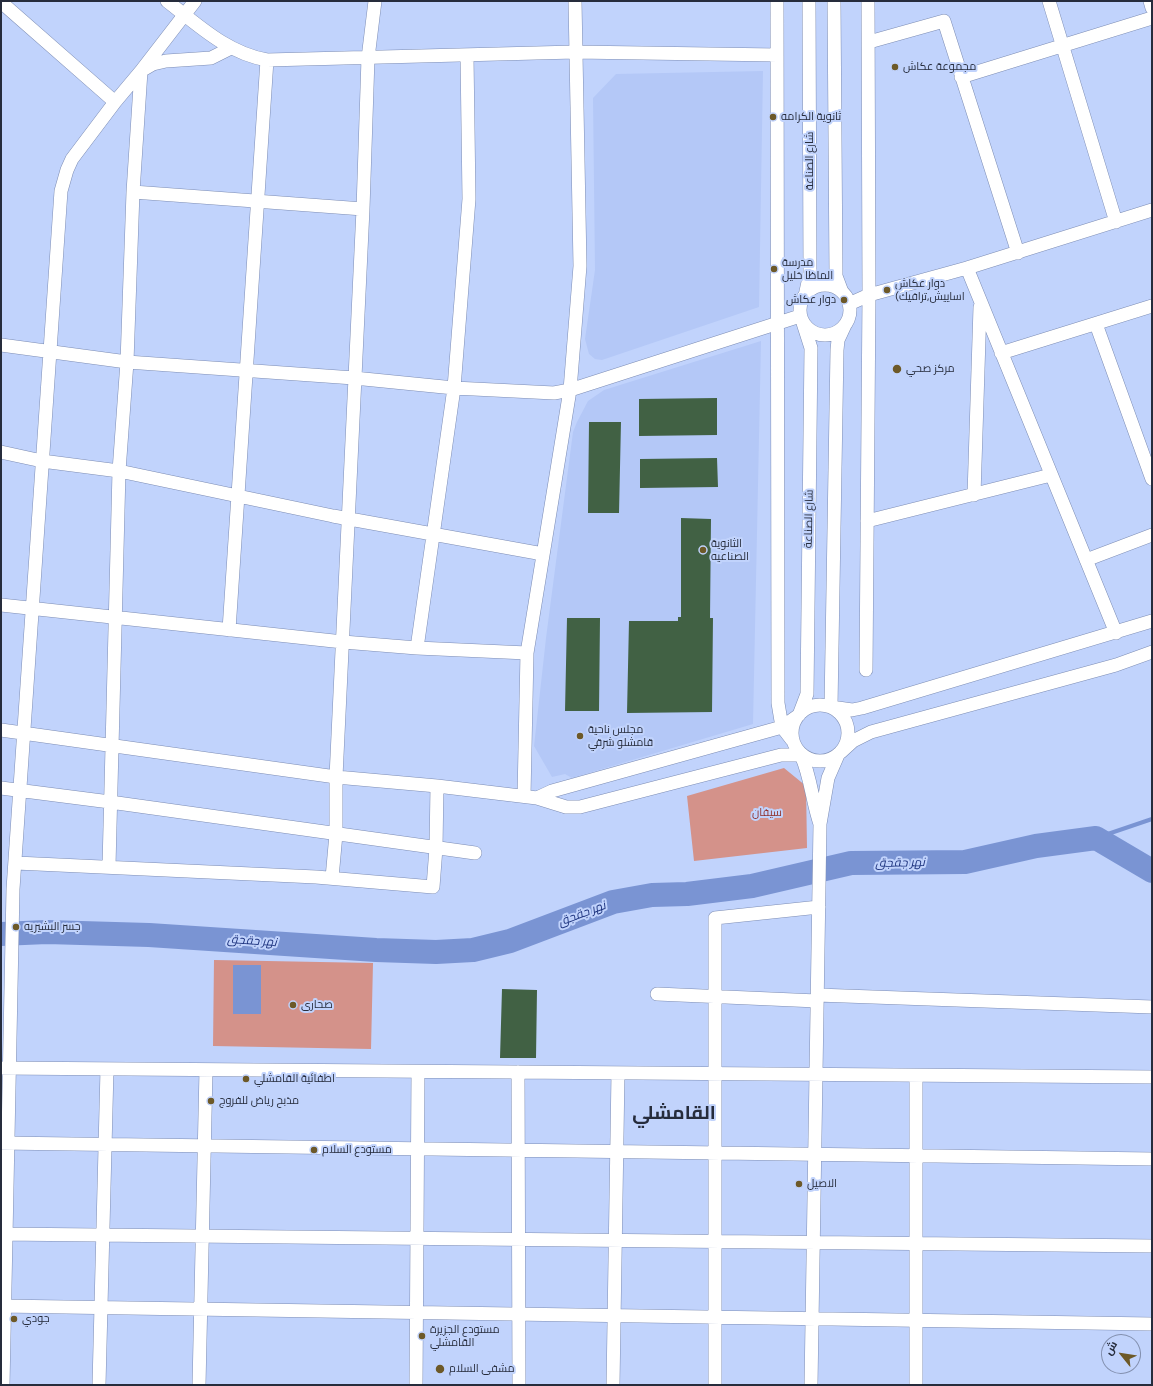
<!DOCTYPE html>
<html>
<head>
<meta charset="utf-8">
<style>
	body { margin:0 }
	#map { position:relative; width:1153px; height:1386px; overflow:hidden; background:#c1d3fc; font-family:Karla,Cairo,sans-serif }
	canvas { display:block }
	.frame { position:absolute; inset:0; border:2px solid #262c3c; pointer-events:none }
	.north { position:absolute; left:1101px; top:1334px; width:40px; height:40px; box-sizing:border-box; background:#c1d3fc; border:1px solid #8390af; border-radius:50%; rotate:300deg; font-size:11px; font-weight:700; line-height:16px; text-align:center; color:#262c3c }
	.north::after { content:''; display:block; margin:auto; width:14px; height:18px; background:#6d5928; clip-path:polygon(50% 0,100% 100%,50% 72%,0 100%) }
</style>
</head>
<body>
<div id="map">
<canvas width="1153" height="1386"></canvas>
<div class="frame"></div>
<div class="north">ش</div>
</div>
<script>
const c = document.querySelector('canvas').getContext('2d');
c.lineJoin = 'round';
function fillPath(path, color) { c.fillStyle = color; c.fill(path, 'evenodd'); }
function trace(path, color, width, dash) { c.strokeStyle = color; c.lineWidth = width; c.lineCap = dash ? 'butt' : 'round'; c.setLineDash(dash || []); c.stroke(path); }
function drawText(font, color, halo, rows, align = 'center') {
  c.font = font + ' Karla,Cairo,sans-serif'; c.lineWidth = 4; c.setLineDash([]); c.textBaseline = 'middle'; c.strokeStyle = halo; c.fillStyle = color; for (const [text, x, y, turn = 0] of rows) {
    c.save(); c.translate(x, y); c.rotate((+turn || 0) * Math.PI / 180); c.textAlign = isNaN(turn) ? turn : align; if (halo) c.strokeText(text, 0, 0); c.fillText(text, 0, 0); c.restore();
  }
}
const built = new Path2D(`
	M 763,71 L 759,307 L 602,360 L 595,359 L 589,354 L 585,339 L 595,270 L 593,98 L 616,74 Z
	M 761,341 L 753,724 L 572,778 L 565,774 L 552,777 L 534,746 L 546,638 L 573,432 L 577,422 L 588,401 L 604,390 Z`);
const green = new Path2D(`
	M 784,768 L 806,786 L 807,848 L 694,861 L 687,796 Z
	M 214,960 L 373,963 L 371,1049 L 213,1046 Z`);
const water = new Path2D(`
	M 233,965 L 261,965 L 261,1014 L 233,1014 Z`);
const stream = new Path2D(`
	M 1096,838 L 1152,819`);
const river = new Path2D(`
	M 1,934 L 47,932 L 149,935 L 376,950 L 436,952 L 473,950 L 510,941 L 613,902 L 652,895 L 687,894 L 752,886 L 851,863 L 965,862 L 1036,846 L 1096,838 L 1152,871`);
const building = new Path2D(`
	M 717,398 L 717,435 L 639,436 L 639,399 Z
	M 589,422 L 621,422 L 619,513 L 588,513 Z
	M 717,458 L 718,487 L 640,488 L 640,459 Z
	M 681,518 L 711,519 L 710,618 L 713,618 L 712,712 L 627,713 L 629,621 L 678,621 L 678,617 L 681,617 Z
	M 567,618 L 600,618 L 599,711 L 565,711 Z
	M 502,989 L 537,990 L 536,1058 L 500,1058 Z`);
const minor = new Path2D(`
	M 167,1 C 198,25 227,53 267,60 L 575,52 L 777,55
	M 777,1 L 778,703 L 782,727 L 792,740
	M 834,1 L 836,276 L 842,292
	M 1049,1 L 1116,222
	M 1150,1 L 1152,8
	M 1,2 L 115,102
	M 869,42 L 944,21 L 1018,253
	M 961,77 L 1152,18
	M 133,192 L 363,209
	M 967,268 L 1116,633
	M800 310a25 25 0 1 1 50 0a25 25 0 1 1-50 0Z
	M 805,296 L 810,273 L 809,1
	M 849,304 L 869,295 L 967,268 L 1152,210
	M 1096,324 L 1152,479
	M 845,325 L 838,340 L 837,350 L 831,707 L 852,710 L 862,708 L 1152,621
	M 1,345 L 127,362 L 354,378 L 454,388 L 554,393 L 570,390 L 800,316
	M 1001,353 L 1152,306
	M 1,452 L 42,461 L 119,471 L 333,516 L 543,554
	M 974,495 L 980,307
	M 867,521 L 1051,475
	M 1086,560 L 1152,535
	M 1,605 L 343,642 L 417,648 L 527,653
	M 229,630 L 267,60
	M 417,648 L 454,388 L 469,199 L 467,56
	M 866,670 L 869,295 L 868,1
	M792 733a28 28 0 1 1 56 0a28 28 0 1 1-56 0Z
	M 1,730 L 336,777 L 437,786 L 537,798 L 566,807 L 580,807 L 781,755 L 801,755 C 811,777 812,801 820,824
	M 841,752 L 853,741 L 871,732 L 1116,665 L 1152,652
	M 1,788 L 110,802 L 475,853
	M 524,796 L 527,653 L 570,390 L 580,266 L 575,1
	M 537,798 L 552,791 L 782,727 L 799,715 L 807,694 L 811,348 L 803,323
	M 16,863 L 316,877 L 433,887 L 436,848 L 437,786
	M 109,866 L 119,471 L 127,362 L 133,192 L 141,71 L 195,1
	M 332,878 L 336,834 L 336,777 L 363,209 L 368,58 L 375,1
	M 657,994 L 817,1001
	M 817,995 L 1152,1007
	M 1,1068 L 1152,1077
	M 518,1072 L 519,1385
	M 1,1143 L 1152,1159
	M 1,1234 L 1152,1246
	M 1,1306 L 1152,1324
	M 3,1385 L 13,889 L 61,191 L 67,170 L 72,159 L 115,102 L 141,71 L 153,64 L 166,61 L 211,58 L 231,48
	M 99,1385 L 107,1069
	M 199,1385 L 206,1070
	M 416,1385 L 418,1072
	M 613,1385 L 618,1073
	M 715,1385 L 715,918 L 819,907
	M 811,1385 L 820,824 L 828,778 L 838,755
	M 916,1385 L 916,1076`);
const markers = [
	[895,67,4,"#6d5928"],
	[773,117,4,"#6d5928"],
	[774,269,4,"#6d5928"],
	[887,290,4,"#6d5928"],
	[844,300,4,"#6d5928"],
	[897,369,5,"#6d5928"],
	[703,550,4,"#6d5928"],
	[580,736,4,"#6d5928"],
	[16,927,4,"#6d5928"],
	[293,1005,4,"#6d5928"],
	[246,1079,4,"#6d5928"],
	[211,1101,4,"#6d5928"],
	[314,1150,4,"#6d5928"],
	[799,1184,4,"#6d5928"],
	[14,1319,4,"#6d5928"],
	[422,1336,4,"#6d5928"],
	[440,1369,5,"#6d5928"]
];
const poiNames = [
	["مجموعة عكاش",903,67],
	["ثانوية الكرامه",781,117],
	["مدرسة",782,263],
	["الماظا خليل",782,276],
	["دوار عكاش",895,284],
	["(اساييش٫ترافيك",895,297],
	["دوار عكاش",836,300,"right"],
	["مركز صحي",906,369],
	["الثانوية",711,544],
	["الصناعيه",711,557],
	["مجلس ناحية",588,730],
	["قامشلو شرقي",588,743],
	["جسر البشيريه",24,927],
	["صحارى",301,1005],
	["اطفائية القامشلي",254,1079],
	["مذبح رياض للفروج",219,1101],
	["مستودع السلام",322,1150],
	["الاصيل",807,1184],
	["جودي",22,1319],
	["مستودع الجزيرة",430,1330],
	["القامشلي",430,1343],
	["مشفى السلام",449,1369]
];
const streetNames = [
	["شارع الصناعة",810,161,-90],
	["شارع الصناعة",809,519,-89]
];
const parkNames = [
	["سيفان",767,813]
];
const waterNames = [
	["نهر جقجق",900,863,-1],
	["نهر جقجق",582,914,-21],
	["نهر جقجق",252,941,4]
];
const townNames = [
	["القامشلي",674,1114]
];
fillPath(built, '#b4c8f7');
fillPath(green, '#d4928a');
fillPath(water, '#7a94d3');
trace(stream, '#7a94d3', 4);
trace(river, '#7a94d3', 24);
fillPath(building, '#416144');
trace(minor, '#7d8db4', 14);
trace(minor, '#fff', 13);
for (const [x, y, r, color] of markers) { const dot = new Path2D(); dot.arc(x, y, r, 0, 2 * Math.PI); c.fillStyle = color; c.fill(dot); trace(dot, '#c1d3fc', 1.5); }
drawText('11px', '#262c3c', '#c1d3fc', poiNames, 'left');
drawText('11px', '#262c3c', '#c1d3fc', streetNames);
drawText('11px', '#90312c', '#c1d3fc', parkNames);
drawText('italic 12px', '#1d337e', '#c1d3fc', waterNames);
drawText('bold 19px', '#262c3c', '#c1d3fc', townNames);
</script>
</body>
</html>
